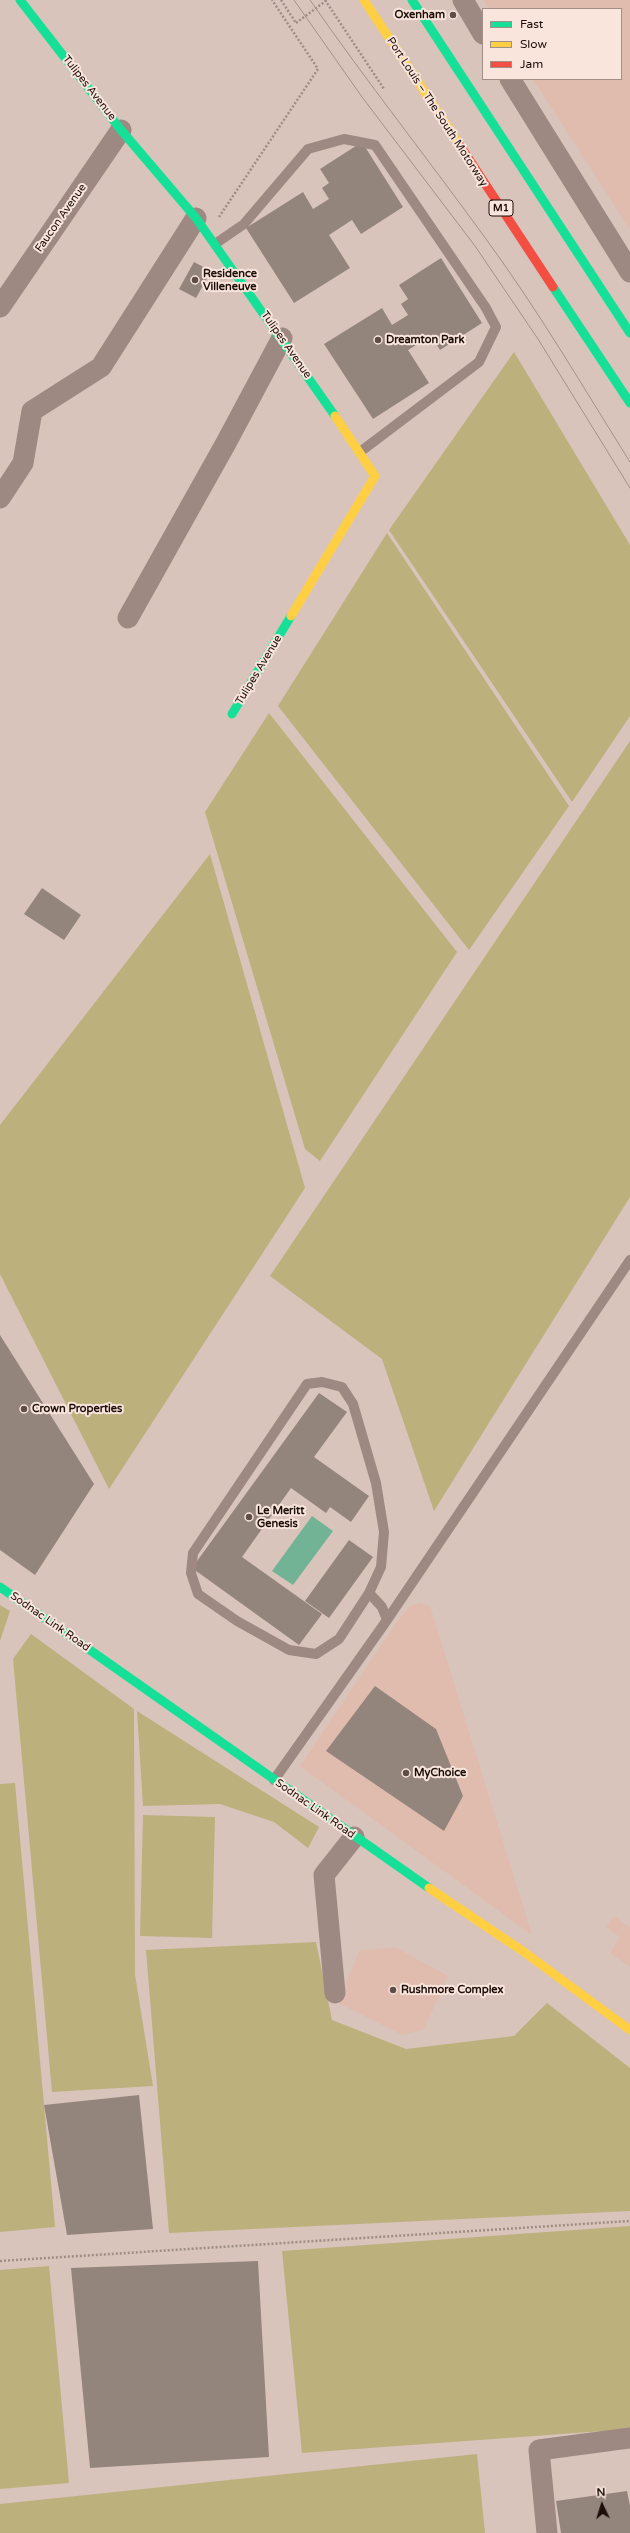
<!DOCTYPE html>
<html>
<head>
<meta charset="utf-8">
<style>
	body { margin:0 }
	#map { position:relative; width:630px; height:2533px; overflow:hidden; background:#d9c4bb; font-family:"Varela Round",sans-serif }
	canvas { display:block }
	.legend { position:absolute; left:482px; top:8px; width:140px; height:72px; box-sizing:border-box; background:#f9e5dc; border:1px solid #a18f88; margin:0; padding:5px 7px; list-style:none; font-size:12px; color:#1c0e09 }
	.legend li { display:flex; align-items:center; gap:8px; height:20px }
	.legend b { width:20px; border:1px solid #a18f88 }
	.north { position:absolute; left:582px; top:2485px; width:40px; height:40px; -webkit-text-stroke:3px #f9e5dc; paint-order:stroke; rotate:356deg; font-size:11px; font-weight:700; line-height:16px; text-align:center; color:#1c0e09 }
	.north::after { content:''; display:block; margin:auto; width:14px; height:18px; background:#1c0e09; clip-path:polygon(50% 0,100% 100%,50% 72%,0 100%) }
</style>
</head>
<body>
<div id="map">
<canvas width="630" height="2533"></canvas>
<ul class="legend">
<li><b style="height:5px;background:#16e098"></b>Fast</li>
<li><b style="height:5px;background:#ffcf43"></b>Slow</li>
<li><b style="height:5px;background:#f24e42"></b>Jam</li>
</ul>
<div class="north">N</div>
</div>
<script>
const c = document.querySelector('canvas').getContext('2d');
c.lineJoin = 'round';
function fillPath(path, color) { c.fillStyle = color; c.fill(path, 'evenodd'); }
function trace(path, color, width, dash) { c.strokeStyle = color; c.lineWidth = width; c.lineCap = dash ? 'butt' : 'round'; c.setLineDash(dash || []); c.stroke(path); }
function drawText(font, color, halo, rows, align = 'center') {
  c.font = font + ' "Varela Round",sans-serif'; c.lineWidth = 4; c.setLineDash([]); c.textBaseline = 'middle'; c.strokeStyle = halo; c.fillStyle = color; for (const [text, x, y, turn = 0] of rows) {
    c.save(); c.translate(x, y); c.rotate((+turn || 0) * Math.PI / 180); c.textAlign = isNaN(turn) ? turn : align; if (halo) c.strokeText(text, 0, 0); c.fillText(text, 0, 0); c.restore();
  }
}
const built = new Path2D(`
	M 483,0 L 630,0 L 630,230 L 533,79 L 621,79 L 621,9 L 489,9 Z
	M 420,1603 L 430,1606 L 532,1935 L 300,1766 L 397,1622 L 410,1606 Z
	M 614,1916 L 630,1928 L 630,1967 L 610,1953 L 620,1937 L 606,1927 Z
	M 395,1947 L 448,1976 L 424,2029 L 402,2035 L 338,2003 L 359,1951 Z`);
const green = new Path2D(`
	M 514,352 L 630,545 L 630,716 L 572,802 L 389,530 Z
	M 387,533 L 569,806 L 469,950 L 278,706 Z
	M 269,713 L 457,952 L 320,1161 L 305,1149 L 205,812 Z
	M 630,741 L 630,1197 L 434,1511 L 382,1359 L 270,1276 Z
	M 210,854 L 305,1188 L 109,1489 L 0,1274 L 0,1125 Z
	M 0,1605 L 10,1611 L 0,1641 Z
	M 31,1634 L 134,1709 L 135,1975 L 153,2086 L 52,2092 L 13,1659 Z
	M 137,1711 L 319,1827 L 308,1848 L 274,1822 L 220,1804 L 143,1806 Z
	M 15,1783 L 55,2227 L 0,2232 L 0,1784 Z
	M 143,1815 L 215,1817 L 212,1938 L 140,1936 Z
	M 316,1942 L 332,2020 L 406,2049 L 514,2036 L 547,2003 L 630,2068 L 630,2211 L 169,2233 L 146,1950 Z
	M 630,2226 L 630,2429 L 302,2453 L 282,2251 Z
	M 49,2266 L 69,2483 L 0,2489 L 0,2270 Z
	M 477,2454 L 485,2533 L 0,2533 L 0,2504 Z`);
const water = new Path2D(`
	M 312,1516 L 333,1531 L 293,1585 L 272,1571 Z`);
const building = new Path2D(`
	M 362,142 L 403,207 L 361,234 L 352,220 L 329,235 L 350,268 L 294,303 L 246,228 L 303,192 L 313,209 L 329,199 L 322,188 L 329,183 L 320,169 Z
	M 441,258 L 482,323 L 440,350 L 431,336 L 408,350 L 429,383 L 373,419 L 324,344 L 382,308 L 392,325 L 408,315 L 401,304 L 408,299 L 399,285 Z
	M 194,262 L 211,271 L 196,298 L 179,289 Z
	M 42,888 L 81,915 L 64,940 L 24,914 Z
	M 0,1335 L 94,1484 L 35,1575 L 0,1550 Z
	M 319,1393 L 347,1412 L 314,1457 L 369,1496 L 351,1522 L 330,1507 L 326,1513 L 291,1488 L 242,1557 L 322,1614 L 299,1645 L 192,1568 Z
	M 349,1540 L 373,1557 L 329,1618 L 305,1601 Z
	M 375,1686 L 436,1729 L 463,1796 L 444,1831 L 326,1751 Z
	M 139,2095 L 153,2229 L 67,2235 L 44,2105 Z
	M 258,2261 L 269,2457 L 90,2468 L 71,2268 Z
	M 627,2491 L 630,2506 L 630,2533 L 561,2533 L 556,2501 Z`);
const path = new Path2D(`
	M 281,0 L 296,23
	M 325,0 L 384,89
	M 219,217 L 318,69 L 272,0
	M 0,2261 L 630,2221`);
const lane = new Path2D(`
	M 215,244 L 244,224 L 308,149 L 344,139 L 375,145 L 486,308 L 496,327 L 479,362 L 360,452
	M 322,1382 L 342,1387 L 353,1404 L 376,1483 L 384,1532 L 381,1567 L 369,1593 L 339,1639 L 316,1654 L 289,1650 L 237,1621 L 198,1594 L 191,1573 L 193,1553 L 307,1384 Z
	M 387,1620 L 630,1260
	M 274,1780 L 387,1620 L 382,1607 L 369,1593`);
const street = new Path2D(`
	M 463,0 L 483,34
	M 510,79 L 630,272
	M 0,307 L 121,130
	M 0,498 L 23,463 L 32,411 L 101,367 L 196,218
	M 128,618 L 226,443 L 282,338
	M 335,1993 L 324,1875 L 354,1837
	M 547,2533 L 539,2450 L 630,2438`);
const fast = new Path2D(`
	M 20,0 L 121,130 L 196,218 L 335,416
	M 412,0 L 630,333
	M 553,287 L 630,403
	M 232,714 L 291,616
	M 0,1587 L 429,1888`);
const slow = new Path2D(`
	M 364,0 L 459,144
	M 291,616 L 375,476 L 335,416
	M 429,1888 L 524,1952 L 630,2030`);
const jam = new Path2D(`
	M 459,144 L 553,287`);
const tram = new Path2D(`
	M 294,0 L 362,97 L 475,246 L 538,339 L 630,488
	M 310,0 C 367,82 428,159 486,239 C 538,310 583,387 630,462`);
const pathBridge = new Path2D(`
	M 296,23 L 327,0`);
const markers = [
	[453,15,4,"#5e4e47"],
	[195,280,4,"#5e4e47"],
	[378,340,4,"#5e4e47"],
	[24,1409,4,"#5e4e47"],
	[249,1517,4,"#5e4e47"],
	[406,1773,4,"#5e4e47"],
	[393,1990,4,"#5e4e47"]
];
const shields = [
	[501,208,24]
];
const shieldNames = [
	["M1",501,208]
];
const poiNames = [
	["Oxenham",445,15,"right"],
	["Residence",203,274],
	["Villeneuve",203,287],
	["Dreamton Park",386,340],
	["Crown Properties",32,1409],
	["Le Meritt",257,1511],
	["Genesis",257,1524],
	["MyChoice",414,1773],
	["Rushmore Complex",401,1990]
];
const streetNames = [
	["Tulipes Avenue",89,88,52],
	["Port Louis – The South Motorway",437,112,57],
	["Faucon Avenue",61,218,-55],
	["Tulipes Avenue",286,345,55],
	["Tulipes Avenue",259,670,-59],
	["Sodnac Link Road",50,1622,35],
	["Sodnac Link Road",315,1809,35]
];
fillPath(built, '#dfbcad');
fillPath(green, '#bcb07d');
fillPath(water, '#72b395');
fillPath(building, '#94857c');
trace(path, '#9d8d85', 2.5, [2, 2]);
trace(lane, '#9d8981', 10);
trace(street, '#9d8981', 21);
trace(fast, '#16e098', 9);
trace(slow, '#ffcf43', 9);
trace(jam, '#f24e42', 9);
trace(tram, '#a29189', 1);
trace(pathBridge, '#9d8d85', 2.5, [2, 2]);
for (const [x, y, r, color] of markers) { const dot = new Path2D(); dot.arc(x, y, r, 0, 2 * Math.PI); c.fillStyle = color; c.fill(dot); trace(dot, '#f9e5dc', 1.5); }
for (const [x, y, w] of shields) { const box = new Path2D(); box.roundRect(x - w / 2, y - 8, w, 16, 3); c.fillStyle = '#f9e5dc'; c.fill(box); trace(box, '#1c0e09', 1); }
drawText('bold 10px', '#1c0e09', null, shieldNames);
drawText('bold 11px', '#1c0e09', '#f9e5dc', poiNames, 'left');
drawText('11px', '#1c0e09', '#f9e5dc', streetNames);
</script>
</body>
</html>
